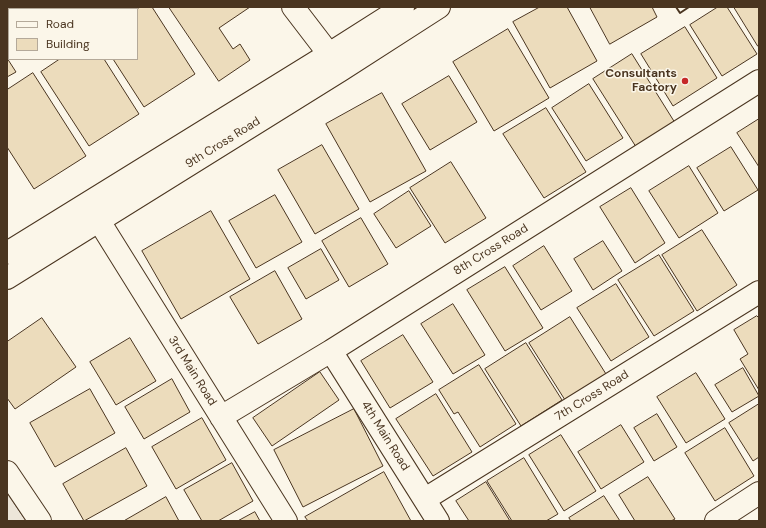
<!DOCTYPE html>
<html>
<head>
<meta charset="utf-8">
<style>
	body { margin:0 }
	#map { position:relative; width:766px; height:528px; overflow:hidden; background:#fbf6e9; font-family:"DM Sans",sans-serif }
	canvas { display:block }
	.frame { position:absolute; inset:0; border:8px solid #4a3520; pointer-events:none }
	.legend { position:absolute; left:8px; top:8px; width:130px; height:52px; box-sizing:border-box; background:#fbf6e9; border:1px solid #b4a999; margin:0; padding:5px 7px; list-style:none; font-size:12px; color:#4a3520 }
	.legend li { display:flex; align-items:center; gap:8px; height:20px }
	.legend b { width:20px; border:1px solid #b4a999 }
</style>
</head>
<body>
<div id="map">
<canvas width="766" height="528"></canvas>
<div class="frame"></div>
<ul class="legend">
<li><b style="height:5px;background:#fbf6e9"></b>Road</li>
<li><b style="height:11px;background:#ecdcbc"></b>Building</li>
</ul>
</div>
<script>
const c = document.querySelector('canvas').getContext('2d');
c.lineJoin = 'round';
function fillPath(path, color) { c.fillStyle = color; c.fill(path, 'evenodd'); }
function trace(path, color, width, dash) { c.strokeStyle = color; c.lineWidth = width; c.lineCap = dash ? 'butt' : 'round'; c.setLineDash(dash || []); c.stroke(path); }
function drawText(font, color, halo, rows, align = 'center') {
  c.font = font + ' "DM Sans",sans-serif'; c.lineWidth = 3; c.setLineDash([]); c.textBaseline = 'middle'; c.strokeStyle = halo; c.fillStyle = color; for (const [text, x, y, turn = 0] of rows) {
    c.save(); c.translate(x, y); c.rotate((+turn || 0) * Math.PI / 180); c.textAlign = isNaN(turn) ? turn : align; if (halo) c.strokeText(text, 0, 0); c.fillText(text, 0, 0); c.restore();
  }
}
const green = new Path2D(`
	M 7,493 L 26,521 L 7,521 Z`);
const building = new Path2D(`
	M 7,7 L 63,7 L 64,9 L 9,9 L 9,24 L 7,21 Z
	M 78,7 L 105,7 L 102,9 L 79,9 Z
	M 141,7 L 152,7 L 195,74 L 144,107 L 113,59 L 137,59 L 137,9 Z
	M 169,7 L 250,7 L 219,28 L 233,49 L 240,44 L 250,60 L 219,81 Z
	M 540,7 L 567,7 L 597,61 L 550,88 L 513,22 Z
	M 590,7 L 652,7 L 657,17 L 610,44 Z
	M 718,7 L 727,7 L 757,54 L 722,76 L 690,25 Z
	M 734,7 L 759,7 L 759,46 L 758,46 Z
	M 685,27 L 717,78 L 673,106 L 641,54 Z
	M 508,29 L 549,98 L 494,131 L 453,62 Z
	M 632,54 L 677,126 L 638,150 L 593,79 Z
	M 7,58 L 16,72 L 7,77 Z
	M 60,59 L 104,59 L 139,114 L 89,146 L 41,72 Z
	M 33,73 L 86,156 L 34,189 L 7,147 L 7,90 Z
	M 449,76 L 477,122 L 430,150 L 402,104 Z
	M 589,84 L 623,138 L 586,161 L 552,108 Z
	M 382,93 L 426,171 L 370,202 L 326,124 Z
	M 546,108 L 586,172 L 544,198 L 503,134 Z
	M 759,119 L 759,167 L 737,133 Z
	M 322,145 L 359,209 L 315,234 L 278,170 Z
	M 731,147 L 758,190 L 724,211 L 697,168 Z
	M 451,162 L 486,218 L 445,243 L 410,188 Z
	M 689,166 L 718,213 L 679,238 L 649,191 Z
	M 631,188 L 665,243 L 635,263 L 600,207 Z
	M 409,191 L 431,226 L 396,248 L 374,214 Z
	M 275,195 L 302,242 L 256,268 L 229,221 Z
	M 211,211 L 250,279 L 181,319 L 142,251 Z
	M 361,218 L 388,264 L 349,287 L 322,241 Z
	M 702,230 L 737,285 L 697,311 L 662,255 Z
	M 603,241 L 622,271 L 593,290 L 574,259 Z
	M 544,246 L 572,291 L 541,310 L 513,266 Z
	M 321,249 L 339,280 L 306,299 L 288,268 Z
	M 659,255 L 694,311 L 654,336 L 618,280 Z
	M 505,267 L 543,328 L 505,351 L 467,290 Z
	M 275,271 L 302,319 L 258,344 L 230,297 Z
	M 616,284 L 649,337 L 611,361 L 577,308 Z
	M 453,304 L 485,355 L 453,374 L 421,324 Z
	M 757,316 L 759,318 L 759,390 L 740,359 L 748,354 L 734,330 Z
	M 570,317 L 606,374 L 565,400 L 529,343 Z
	M 42,318 L 76,367 L 15,409 L 7,398 L 7,342 Z
	M 403,335 L 433,382 L 390,408 L 361,361 Z
	M 130,338 L 156,381 L 116,405 L 90,362 Z
	M 526,343 L 562,400 L 521,426 L 485,369 Z
	M 479,365 L 516,424 L 480,447 L 458,412 L 454,414 L 439,390 Z
	M 743,368 L 759,396 L 732,412 L 715,385 Z
	M 320,372 L 339,400 L 272,446 L 253,418 Z
	M 696,373 L 725,419 L 686,443 L 657,397 Z
	M 172,379 L 190,412 L 144,439 L 125,407 Z
	M 90,389 L 115,433 L 55,467 L 30,423 Z
	M 436,394 L 472,452 L 433,476 L 396,419 Z
	M 759,404 L 759,457 L 753,461 L 729,423 Z
	M 354,409 L 383,466 L 303,507 L 274,450 Z
	M 657,414 L 677,447 L 654,461 L 634,428 Z
	M 202,418 L 226,460 L 176,489 L 152,447 Z
	M 621,425 L 644,462 L 601,489 L 578,452 Z
	M 725,428 L 754,476 L 715,501 L 685,453 Z
	M 561,435 L 596,491 L 564,511 L 529,455 Z
	M 126,448 L 147,486 L 84,521 L 63,484 Z
	M 524,458 L 558,514 L 546,521 L 512,521 L 487,481 Z
	M 232,463 L 253,501 L 218,521 L 202,521 L 184,490 Z
	M 384,472 L 411,521 L 308,521 L 305,517 Z
	M 648,477 L 675,519 L 671,521 L 635,521 L 619,495 Z
	M 486,482 L 510,521 L 469,521 L 456,501 Z
	M 604,496 L 620,521 L 571,521 L 569,518 Z
	M 166,497 L 179,521 L 124,521 Z
	M 255,512 L 260,521 L 238,521 Z`);
const street = new Path2D(`
	M 293,7 L 329,54
	M 99,221 L 286,521
	M 331,351 L 438,521
	M 221,417 L 331,351 L 759,81
	M 7,472 L 40,521
	M 425,499 L 759,292
	M 716,521 L 759,493`);
const secondary = new Path2D(`
	M 7,253 L 329,54 L 403,7
	M 7,278 L 341,70 L 439,7`);
const wall = new Path2D(`
	M 676,7 L 680,13 L 689,7`);
const markers = [
	[685,81,4,"#c62828"]
];
const poiNames = [
	["Consultants",677,74],
	["Factory",677,88]
];
const streetNames = [
	["9th Cross Road",223,143,-32],
	["8th Cross Road",491,250,-32],
	["3rd Main Road",192,371,58],
	["7th Cross Road",592,396,-32],
	["4th Main Road",385,436,58]
];
fillPath(green, '#ede6d9');
trace(green, '#887966', 1);
fillPath(building, '#ecdcbc');
trace(building, '#4a3520', 1);
trace(street, '#4a3520', 24);
trace(secondary, '#4a3520', 24);
trace(street, '#fbf6e9', 22);
trace(secondary, '#fbf6e9', 22);
trace(wall, '#4a3520', 2);
for (const [x, y, r, color] of markers) { const dot = new Path2D(); dot.arc(x, y, r, 0, 2 * Math.PI); c.fillStyle = color; c.fill(dot); trace(dot, '#fbf6e9', 1.5); }
drawText('bold 12px', '#4a3520', '#fbf6e9', poiNames, 'right');
drawText('12px', '#4a3520', '#fbf6e9', streetNames);
</script>
</body>
</html>
